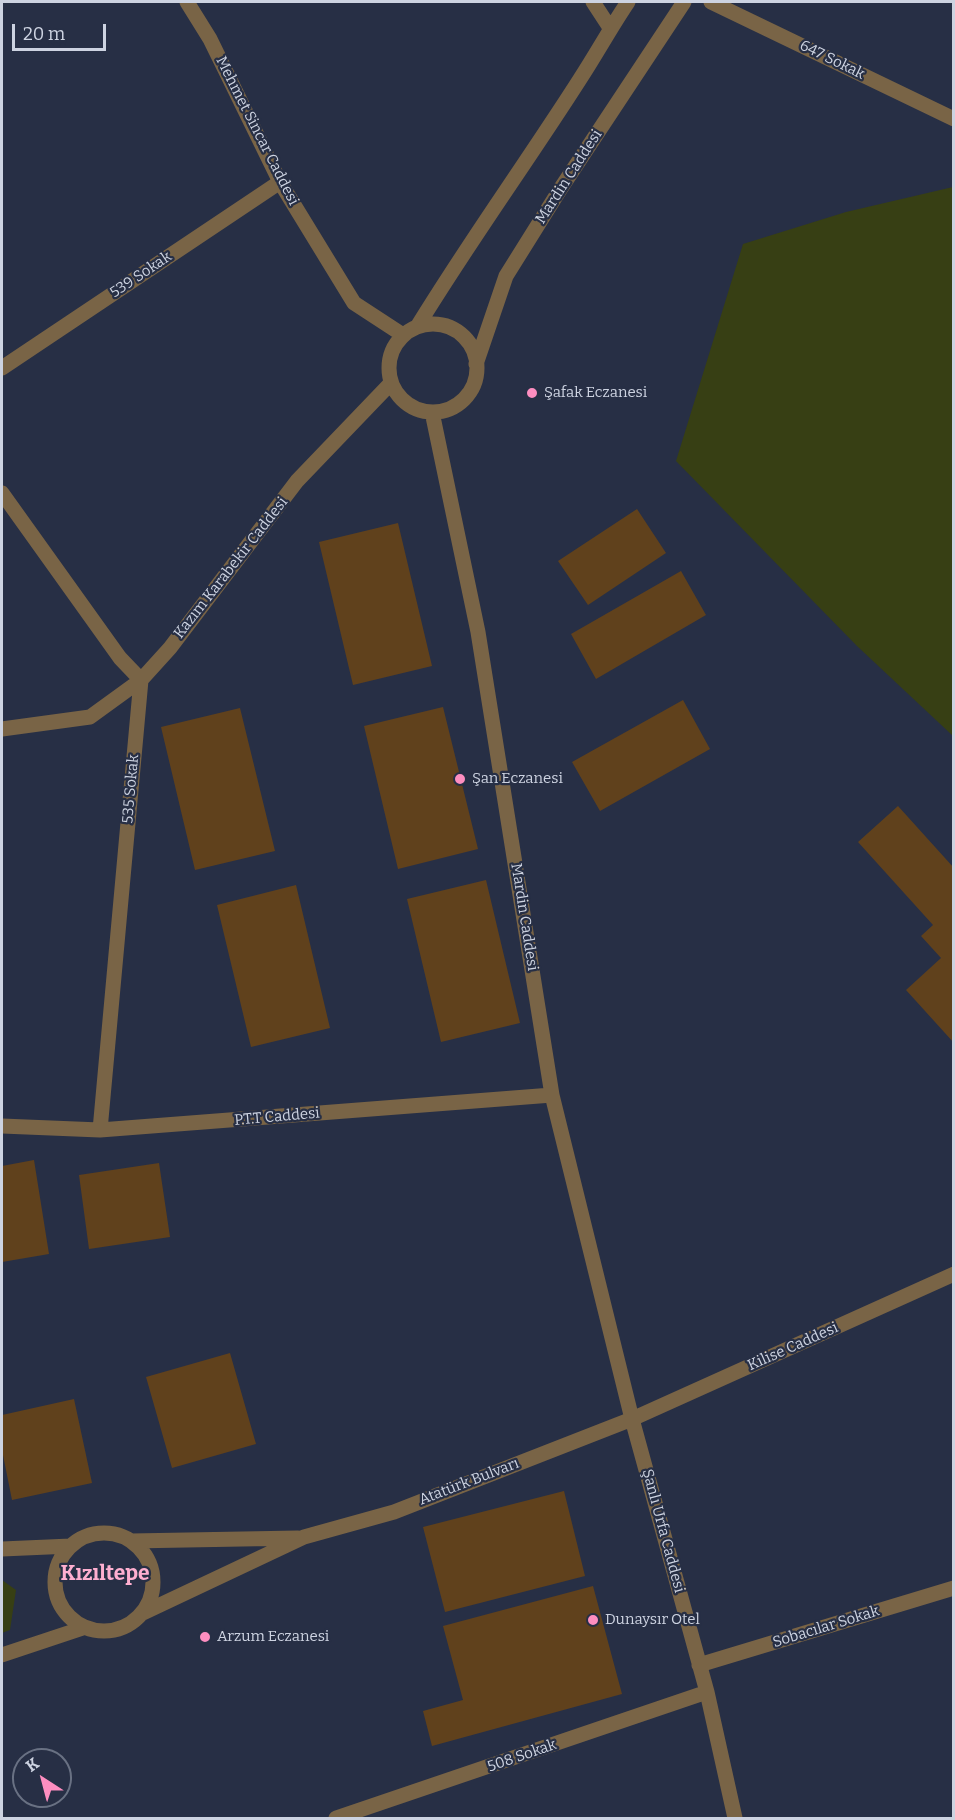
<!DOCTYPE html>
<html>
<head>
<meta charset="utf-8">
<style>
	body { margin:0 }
	#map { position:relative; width:955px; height:1820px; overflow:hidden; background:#272f45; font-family:Bitter,serif }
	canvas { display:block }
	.frame { position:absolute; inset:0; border:3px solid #cdd3e1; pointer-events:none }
	.north { position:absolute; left:12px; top:1748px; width:60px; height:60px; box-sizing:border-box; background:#272f45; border:2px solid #697183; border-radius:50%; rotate:324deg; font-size:16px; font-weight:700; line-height:24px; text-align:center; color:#cdd3e1 }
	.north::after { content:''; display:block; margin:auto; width:21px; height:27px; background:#fd8ec0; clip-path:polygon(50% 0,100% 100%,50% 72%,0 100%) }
	.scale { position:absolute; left:12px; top:24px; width:94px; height:27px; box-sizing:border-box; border:3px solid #cdd3e1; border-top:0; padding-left:8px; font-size:18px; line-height:21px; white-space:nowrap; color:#cdd3e1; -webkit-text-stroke:4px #272f45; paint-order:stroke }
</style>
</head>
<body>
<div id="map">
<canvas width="955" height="1820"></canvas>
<div class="frame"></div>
<div class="north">K</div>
<div class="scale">20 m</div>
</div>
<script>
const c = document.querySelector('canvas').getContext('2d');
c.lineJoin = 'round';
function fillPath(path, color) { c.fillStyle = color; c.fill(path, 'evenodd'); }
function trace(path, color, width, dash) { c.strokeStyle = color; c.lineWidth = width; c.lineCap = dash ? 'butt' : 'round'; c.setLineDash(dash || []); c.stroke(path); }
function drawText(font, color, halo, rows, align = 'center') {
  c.font = font + ' Bitter,serif'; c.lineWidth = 4.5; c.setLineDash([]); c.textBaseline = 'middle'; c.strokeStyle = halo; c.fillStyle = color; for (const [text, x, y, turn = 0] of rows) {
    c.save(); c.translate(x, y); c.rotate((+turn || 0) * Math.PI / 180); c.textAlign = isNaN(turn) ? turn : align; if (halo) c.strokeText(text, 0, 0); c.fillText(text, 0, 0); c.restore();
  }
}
const green = new Path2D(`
	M 953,187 L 954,187 L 953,736 L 857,646 L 676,461 L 743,244 L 846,212 Z
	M 2,1580 L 16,1590 L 10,1630 L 2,1633 Z`);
const building = new Path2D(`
	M 637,509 L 666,553 L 588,605 L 558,561 Z
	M 398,523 L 432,666 L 353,685 L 319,542 Z
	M 681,571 L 706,615 L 596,679 L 571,634 Z
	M 683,700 L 710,749 L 600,811 L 572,762 Z
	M 443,707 L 478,849 L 398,869 L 364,726 Z
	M 240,708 L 275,851 L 195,870 L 161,727 Z
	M 898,806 L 954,868 L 954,1043 L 906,990 L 941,958 L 921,936 L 933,925 L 858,842 Z
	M 486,880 L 520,1023 L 441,1042 L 407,899 Z
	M 296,885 L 330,1028 L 251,1047 L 217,905 Z
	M 34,1160 L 49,1254 L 2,1262 L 2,1166 Z
	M 159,1163 L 170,1237 L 89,1249 L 79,1175 Z
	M 230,1353 L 256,1444 L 172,1468 L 146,1377 Z
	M 74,1399 L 92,1483 L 12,1500 L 2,1450 L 2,1415 Z
	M 564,1491 L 585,1576 L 445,1612 L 423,1527 Z
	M 593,1586 L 622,1694 L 432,1746 L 423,1711 L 463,1700 L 443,1626 Z`);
const minor = new Path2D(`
	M 187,2 L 210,39 L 280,182 L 354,303 L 403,335
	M 593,2 L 610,28
	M 711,2 L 954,119
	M389 368a44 44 0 1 1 88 0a44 44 0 1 1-88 0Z
	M 417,327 C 469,242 527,162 580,79 C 597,53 611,27 628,2
	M 476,364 L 506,276 L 561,188 L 684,2
	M 2,368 L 280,182
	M 432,412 L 478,632 L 552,1095 L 632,1419 L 707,1692 L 735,1818
	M 2,493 L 120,658 L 141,680 L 100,1130
	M 2,729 L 90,717 L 141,680 L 170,648 L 297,481 L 391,383
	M 2,1126 L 100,1130 L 552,1095
	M55 1582a49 49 0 1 1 98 0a49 49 0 1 1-98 0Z
	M 131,1541 L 298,1538
	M 2,1549 L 71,1546
	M 143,1613 L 304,1537 L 394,1512 L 632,1419 L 954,1274
	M 2,1655 L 83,1628
	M 699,1665 L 954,1588
	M 336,1818 L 707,1692`);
const markers = [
	[532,393,6,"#fd8ec0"],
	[460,779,6,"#fd8ec0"],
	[593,1620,6,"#fd8ec0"],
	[205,1637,6,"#fd8ec0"]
];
const streetNames = [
	["647 Sokak",832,60,26],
	["Mehmet Sincar Caddesi",257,131,63],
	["Mardin Caddesi",569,177,-57],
	["539 Sokak",141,275,-34],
	["Kazım Karabekir Caddesi",231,568,-52],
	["535 Sokak",131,789,-85],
	["Mardin Caddesi",524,917,81],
	["P.T.T Caddesi",277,1117,-5],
	["Kilise Caddesi",793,1347,-24],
	["Atatürk Bulvarı",469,1482,-21],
	["Şanlı Urfa Caddesi",663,1531,75],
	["Sobacılar Sokak",826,1627,-17],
	["508 Sokak",522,1756,-19]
];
const poiNames = [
	["Şafak Eczanesi",544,393],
	["Şan Eczanesi",472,779],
	["Dunaysır Otel",605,1620],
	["Arzum Eczanesi",217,1637]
];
const districtNames = [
	["Kızıltepe",105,1574]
];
fillPath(green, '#373f14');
fillPath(building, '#60411c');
trace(minor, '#796446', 15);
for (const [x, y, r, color] of markers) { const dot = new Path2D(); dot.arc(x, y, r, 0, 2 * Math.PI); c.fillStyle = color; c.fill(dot); trace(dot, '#272f45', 2); }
drawText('15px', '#cdd3e1', '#272f45', streetNames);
drawText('15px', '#cdd3e1', '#272f45', poiNames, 'left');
drawText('bold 21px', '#feafd0', '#272f45', districtNames);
</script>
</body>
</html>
